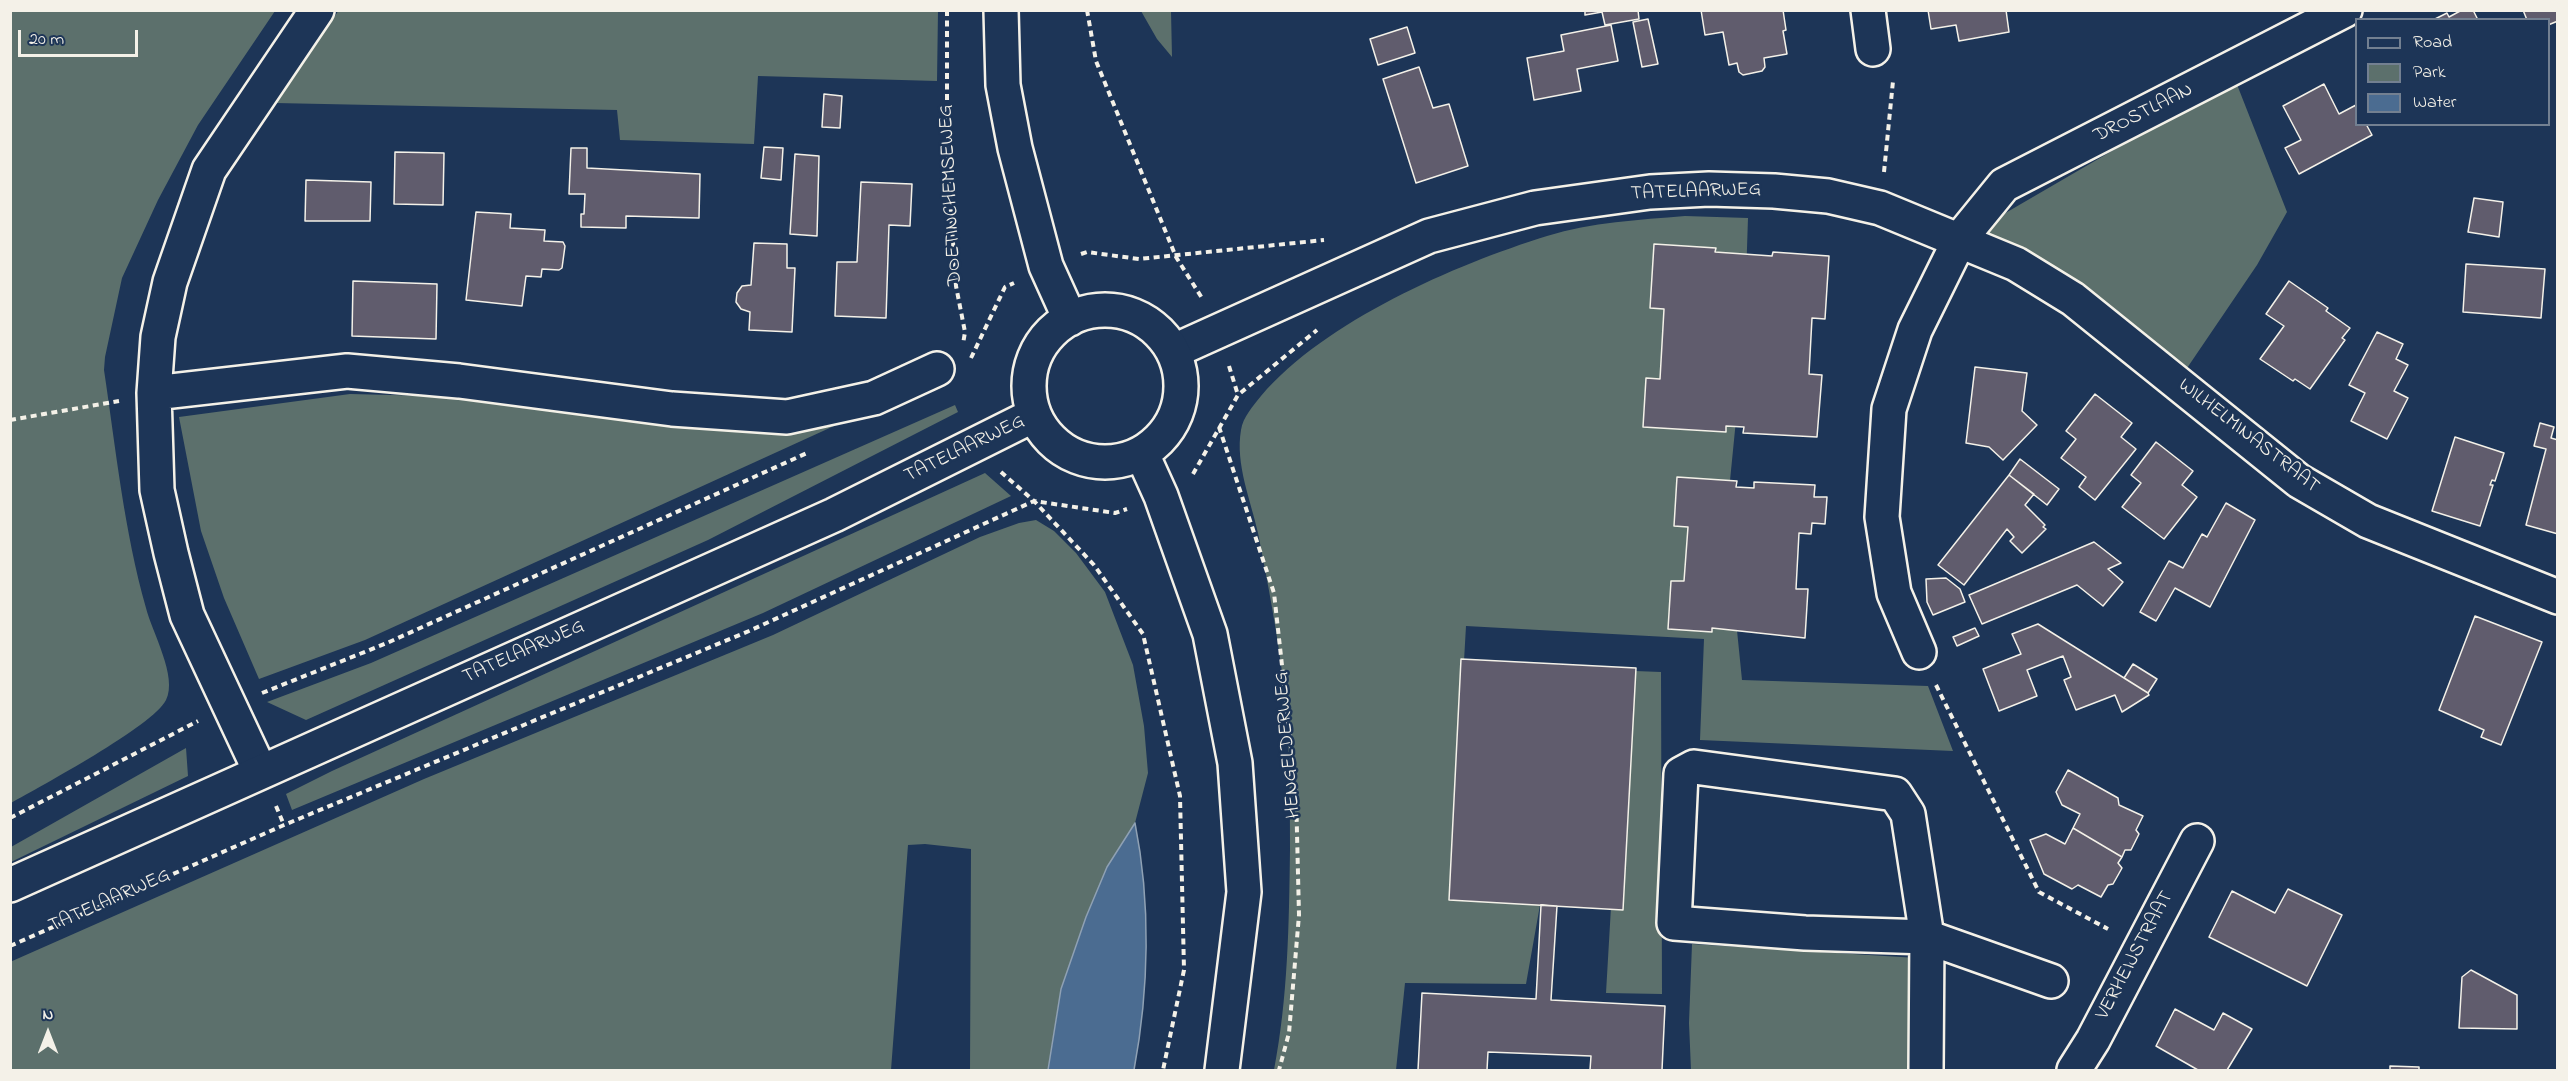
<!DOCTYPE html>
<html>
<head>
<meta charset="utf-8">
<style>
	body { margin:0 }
	#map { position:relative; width:2568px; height:1081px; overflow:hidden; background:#1d3557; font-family:"Indie Flower",sans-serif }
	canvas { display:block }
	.frame { position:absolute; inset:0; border:12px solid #f4f1e8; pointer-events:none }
	.legend { position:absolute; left:2355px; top:18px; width:195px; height:108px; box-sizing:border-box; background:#1d3557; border:2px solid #738091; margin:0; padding:8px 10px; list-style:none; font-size:18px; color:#f4f1e8 }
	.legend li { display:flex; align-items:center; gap:12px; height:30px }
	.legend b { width:30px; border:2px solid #738091 }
	.north { position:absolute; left:18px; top:1003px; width:60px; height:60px; -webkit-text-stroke:4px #1d3557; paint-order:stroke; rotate:0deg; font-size:16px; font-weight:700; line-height:24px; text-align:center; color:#f4f1e8 }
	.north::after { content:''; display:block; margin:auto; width:21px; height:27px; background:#f4f1e8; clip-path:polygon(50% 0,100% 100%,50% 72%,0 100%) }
	.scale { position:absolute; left:18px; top:30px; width:120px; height:27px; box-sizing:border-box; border:3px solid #f4f1e8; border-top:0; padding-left:8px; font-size:18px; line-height:21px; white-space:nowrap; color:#f4f1e8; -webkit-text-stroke:4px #1d3557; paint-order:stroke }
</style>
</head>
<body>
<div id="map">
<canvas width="2568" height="1081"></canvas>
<div class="frame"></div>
<ul class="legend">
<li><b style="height:8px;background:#1d3557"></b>Road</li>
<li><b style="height:16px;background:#5c706c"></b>Park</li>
<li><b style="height:16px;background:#4b6c91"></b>Water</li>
</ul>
<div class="north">N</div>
<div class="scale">20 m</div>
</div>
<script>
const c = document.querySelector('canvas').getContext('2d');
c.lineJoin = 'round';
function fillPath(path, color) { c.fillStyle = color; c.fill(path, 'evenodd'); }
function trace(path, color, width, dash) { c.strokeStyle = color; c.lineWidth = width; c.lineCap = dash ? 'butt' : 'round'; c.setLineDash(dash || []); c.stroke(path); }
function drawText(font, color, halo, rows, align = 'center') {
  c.font = font + ' "Indie Flower",sans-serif'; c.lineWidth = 5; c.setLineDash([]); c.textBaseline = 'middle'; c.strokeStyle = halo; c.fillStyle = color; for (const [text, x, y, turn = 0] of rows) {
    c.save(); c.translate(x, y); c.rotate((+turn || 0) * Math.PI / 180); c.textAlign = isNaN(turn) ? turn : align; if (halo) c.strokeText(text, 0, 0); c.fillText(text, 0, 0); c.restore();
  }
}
const green = new Path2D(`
	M 11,10 L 275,11 L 198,125 L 158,200 L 122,278 L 105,357 L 104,370 C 116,450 124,530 146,608 C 152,632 178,677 166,700 C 153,726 41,786 11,803 Z
	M 339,10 L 938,11 L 937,81 L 758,76 L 754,144 L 620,140 L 617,110 L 275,103 Z
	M 1141,11 L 1171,11 L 1172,57 L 1157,39 Z
	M 2236,82 L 2287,212 L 2257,265 L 2183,374 L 2027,252 L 1989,233 L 1990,222 L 2160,123 Z
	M 1685,216 L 1748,218 L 1744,339 L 1726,521 L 1742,680 L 1928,686 L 1953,751 L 1700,740 L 1704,639 L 1466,626 L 1464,661 L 1540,905 L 1526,984 L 1405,983 L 1396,1070 L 1274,1070 C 1288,998 1289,924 1290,850 C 1290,796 1290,742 1284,688 C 1278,636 1268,584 1258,533 C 1251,501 1235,464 1241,430 C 1243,417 1253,406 1261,396 C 1325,321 1454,265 1547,236 C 1592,222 1639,220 1685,216 Z
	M 350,394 L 554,399 L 831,421 L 834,426 L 365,640 L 259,679 L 224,598 L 201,531 L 179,417 Z
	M 955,405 L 958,412 L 708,540 L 306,720 L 267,702 L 371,663 Z
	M 985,473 L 1011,496 L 763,613 L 292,810 L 286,794 L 332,771 Z
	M 1036,520 L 1054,531 L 1076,553 L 1105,592 L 1133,665 L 1144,726 L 1148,773 L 1135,823 L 1107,868 L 1086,917 L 1061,989 L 1048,1070 L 970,1070 L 971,849 L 925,844 L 908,845 L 891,1070 L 11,1070 L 10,962 L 424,779 L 773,635 L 980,537 L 1019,523 Z
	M 1635,671 L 1661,672 L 1662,994 L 1606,993 L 1611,907 Z
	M 186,748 L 188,776 L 11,862 L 11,847 Z
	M 1692,944 L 1917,958 L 1913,1070 L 1691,1070 L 1689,1023 Z`);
const water = new Path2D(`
	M 1135,823 C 1151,903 1149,990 1134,1070 L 1048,1070 L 1061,989 L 1086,917 L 1107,867 Z`);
const building = new Path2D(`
	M 1585,10 L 1638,10 L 1639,19 L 1605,25 L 1602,12 L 1585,15 Z
	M 1701,10 L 1783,10 L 1786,30 L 1783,31 L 1787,54 L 1764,58 L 1765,67 L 1762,71 L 1743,75 L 1739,72 L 1737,63 L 1729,65 L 1723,32 L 1705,35 Z
	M 1928,10 L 2006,10 L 2009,32 L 1959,41 L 1956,25 L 1931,29 Z
	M 2462,10 L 2473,10 L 2478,20 L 2433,20 L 2447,13 L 2449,17 Z
	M 2523,10 L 2558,10 L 2558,21 L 2548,25 L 2548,20 L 2527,20 Z
	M 1648,19 L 1658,64 L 1642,67 L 1633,22 Z
	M 1611,25 L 1618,61 L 1577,69 L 1581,91 L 1534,100 L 1527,58 L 1564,51 L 1561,35 Z
	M 1407,27 L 1415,53 L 1378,65 L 1370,39 Z
	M 1419,67 L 1433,108 L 1449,104 L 1468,166 L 1416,183 L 1383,79 Z
	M 2324,84 L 2339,114 L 2356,105 L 2356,124 L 2366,124 L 2372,135 L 2299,174 L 2285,148 L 2301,140 L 2283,106 Z
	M 824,94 L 842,96 L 840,128 L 822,127 Z
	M 764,147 L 783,148 L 781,180 L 761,178 Z
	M 571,148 L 587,148 L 587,168 L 700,174 L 699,218 L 626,216 L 626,228 L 581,227 L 581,214 L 584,214 L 585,194 L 569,194 Z
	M 395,152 L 444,153 L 443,205 L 394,204 Z
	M 795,154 L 819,156 L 817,236 L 790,234 Z
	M 306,180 L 371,182 L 370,221 L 305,221 Z
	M 861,182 L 912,184 L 910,226 L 889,225 L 886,318 L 835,316 L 837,262 L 857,262 Z
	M 2474,198 L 2503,202 L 2499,237 L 2468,232 Z
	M 476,212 L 511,214 L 510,228 L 545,230 L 544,241 L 563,242 L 565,246 L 562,268 L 559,270 L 542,269 L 541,277 L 526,276 L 522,306 L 466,300 Z
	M 754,243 L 787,244 L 787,268 L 795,268 L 792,332 L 749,330 L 750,312 L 741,309 L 736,302 L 737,293 L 742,286 L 751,285 Z
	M 1654,244 L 1716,248 L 1715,252 L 1772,256 L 1773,252 L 1829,256 L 1825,319 L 1812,318 L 1809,374 L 1822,375 L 1817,437 L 1743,433 L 1744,427 L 1726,426 L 1726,432 L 1643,427 L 1646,378 L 1660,379 L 1664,309 L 1650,308 Z
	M 2466,264 L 2545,269 L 2541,318 L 2463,312 Z
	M 353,281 L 437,284 L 436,339 L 352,336 Z
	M 2289,281 L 2328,308 L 2326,311 L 2350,328 L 2342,338 L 2345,340 L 2310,389 L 2295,379 L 2293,381 L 2260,359 L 2284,326 L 2266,314 Z
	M 2377,332 L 2403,344 L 2396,359 L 2408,365 L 2394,391 L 2408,398 L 2387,439 L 2351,421 L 2365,393 L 2349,385 Z
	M 1975,367 L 2027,373 L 2022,411 L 2037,425 L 2003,460 L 1989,447 L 1966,443 Z
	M 2095,394 L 2132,423 L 2121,437 L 2136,449 L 2095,500 L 2079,487 L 2086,477 L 2061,458 L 2076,439 L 2066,431 Z
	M 2540,423 L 2554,427 L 2551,438 L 2558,440 L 2558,534 L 2526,525 L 2546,449 L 2534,446 Z
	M 2455,437 L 2504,453 L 2495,481 L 2492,480 L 2490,485 L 2493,485 L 2480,526 L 2432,511 Z
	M 2156,442 L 2193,471 L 2182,485 L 2197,497 L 2164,539 L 2122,507 L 2141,483 L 2131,475 Z
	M 2020,459 L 2059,489 L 2047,505 L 2009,475 Z
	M 2009,475 L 2034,494 L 2025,505 L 2045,525 L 2043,527 L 2046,529 L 2022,553 L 2010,541 L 2014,537 L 2007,529 L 1964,585 L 1938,565 Z
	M 1677,477 L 1737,481 L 1736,487 L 1754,488 L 1754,482 L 1815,485 L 1814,497 L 1827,497 L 1825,524 L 1812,523 L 1811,534 L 1799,533 L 1796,589 L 1808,589 L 1805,638 L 1712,628 L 1712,632 L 1668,629 L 1671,581 L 1684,581 L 1688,527 L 1674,526 Z
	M 2226,503 L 2255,520 L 2210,607 L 2175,588 L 2156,621 L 2140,612 L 2169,561 L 2183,568 L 2202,534 L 2207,537 Z
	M 2094,542 L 2121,563 L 2108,569 L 2123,582 L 2103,606 L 2077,585 L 1982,624 L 1969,595 Z
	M 1946,578 L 1960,589 L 1965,602 L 1933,615 L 1927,602 L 1926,579 Z
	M 2475,616 L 2542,642 L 2501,745 L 2481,737 L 2484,730 L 2439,710 Z
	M 2038,624 L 2148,693 L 2149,695 L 2122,712 L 2115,695 L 2076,710 L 2064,680 L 2071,677 L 2063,656 L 2027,670 L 2037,696 L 1999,711 L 1983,669 L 2021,654 L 2012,634 Z
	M 1975,628 L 1979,636 L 1957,646 L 1953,637 Z
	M 1461,659 L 1636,668 L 1623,910 L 1449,900 Z
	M 2133,664 L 2157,679 L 2148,693 L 2124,678 Z
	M 2068,770 L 2118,798 L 2119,805 L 2143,816 L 2136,830 L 2139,834 L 2131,850 L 2125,850 L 2122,857 L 2073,828 L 2080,814 L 2062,805 L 2056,792 Z
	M 2073,828 L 2122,857 L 2118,863 L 2122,868 L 2113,884 L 2108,885 L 2101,897 L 2078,885 L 2072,889 L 2044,874 L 2030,840 L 2046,834 L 2065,844 Z
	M 2288,889 L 2342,915 L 2307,986 L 2209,937 L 2232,891 L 2275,913 Z
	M 1541,905 L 1557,906 L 1551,1000 L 1665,1006 L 1662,1070 L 1590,1070 L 1591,1056 L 1488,1052 L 1487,1070 L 1418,1070 L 1422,993 L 1536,999 Z
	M 2471,970 L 2517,995 L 2517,1029 L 2459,1028 L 2462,977 Z
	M 2175,1009 L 2214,1030 L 2223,1013 L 2252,1029 L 2227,1070 L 2198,1070 L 2156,1046 Z
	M 2390,1066 L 2419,1067 L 2419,1070 L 2390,1070 Z`);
const path = new Path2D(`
	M 947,10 L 947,103 L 950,198 L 956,286 L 965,332 L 963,344
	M 1087,10 L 1096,61 L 1176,257 L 1202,298
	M 1884,172 L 1893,81
	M 1081,254 L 1087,252 L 1139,259 L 1324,240
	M 971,358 L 1005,287 L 1014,283
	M 1229,366 L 1238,395
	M 10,420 L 119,401
	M 1219,427 L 1274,593 L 1296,792 L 1299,915 L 1289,1033 L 1279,1070
	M 1001,472 L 1034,501 L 1094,565 L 1143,634 L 1180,796 L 1184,970 L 1163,1070
	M 1193,474 L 1238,395 L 1317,330
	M 1936,685 L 2039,892 L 2108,929
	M 262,693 L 387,643 L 807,453
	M 276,806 L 284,825
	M 10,818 L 198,721
	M 10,946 L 284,825 L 749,631 L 1034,501 L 1115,513 L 1127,509`);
const minor = new Path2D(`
	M 1868,10 L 1873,49
	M 1174,351 L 1429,236 L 1535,208 L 1650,192 L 1709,189 L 1774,191 L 1828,196 L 1880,208 L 2016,264 L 2073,299 L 2299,481 L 2368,521 L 2558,597
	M 154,393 L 347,371 L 459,381 L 672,409 L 787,417 L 874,398 L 937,369
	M 1919,652 L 1894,593 L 1882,517 L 1889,409 L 1915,330 L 1960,239 L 2004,185 L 2345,10
	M 1694,767 L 1895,794 L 1908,814 L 1927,937 L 1805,933 L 1674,923 L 1681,774 Z
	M 260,771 L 187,615 L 171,553 L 157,490 L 154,393 L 158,337 L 170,282 L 209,170 L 317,10
	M 1926,1070 L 1927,937 L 2051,981
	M 2074,1070 L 2093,1040 L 2197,841`);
const major = new Path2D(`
	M 1001,10 L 1003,85 L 1015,148 L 1046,266 L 1070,319
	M1029 386a76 76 0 1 1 152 0a76 76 0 1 1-152 0Z
	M 1142,454 L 1161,496 L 1210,634 L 1235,763 L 1244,892 L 1222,1070
	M 10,885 L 834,515 L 1034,415`);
const streetNames = [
	["DROSTLAAN",2144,114,-27],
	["TATELAARWEG",1696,193,-2],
	["DOETINCHEMSEWEG",952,195,-93],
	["WILHELMINASTRAAT",2248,437,38],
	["TATELAARWEG",965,450,-26],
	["TATELAARWEG",524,653,-24],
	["HENGELDERWEG",1289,745,-95],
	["TATELAARWEG",110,902,-24],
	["VERHEIJSTRAAT",2136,956,-62]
];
fillPath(green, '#5c706c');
fillPath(water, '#4b6c91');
trace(water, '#8fa1b4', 1.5);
fillPath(building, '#605c6d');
trace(building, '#f4f1e8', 1.5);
trace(minor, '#f4f1e8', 38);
trace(major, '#f4f1e8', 38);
trace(path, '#f4f1e8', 4, [6, 4.5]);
trace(minor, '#1d3557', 33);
trace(major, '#1d3557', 33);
drawText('20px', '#f4f1e8', '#1d3557', streetNames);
</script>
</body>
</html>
